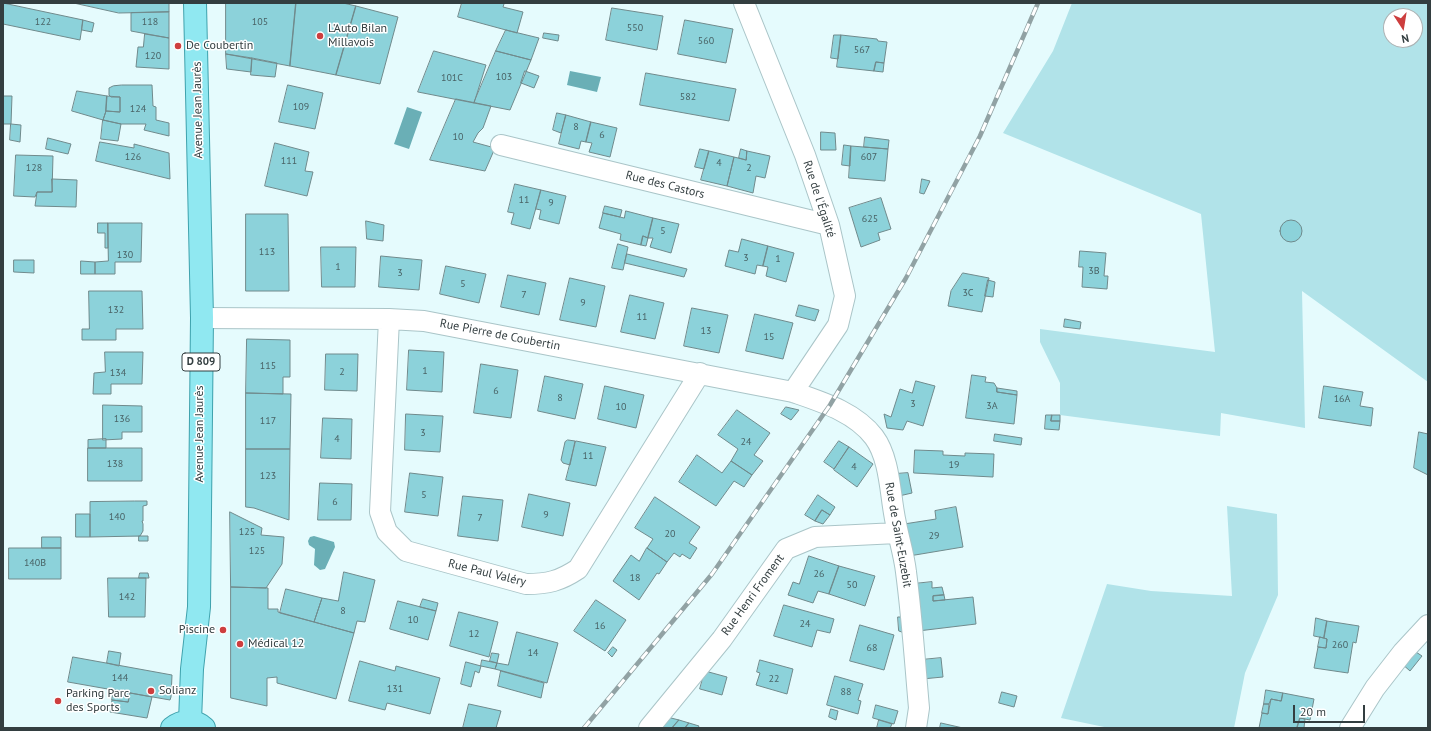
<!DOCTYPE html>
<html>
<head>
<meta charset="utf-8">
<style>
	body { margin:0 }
	#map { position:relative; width:1431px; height:731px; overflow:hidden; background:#e5fbfd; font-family:"PT Sans",sans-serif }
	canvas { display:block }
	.frame { position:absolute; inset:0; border:4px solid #333e40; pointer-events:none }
	.north { position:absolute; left:1383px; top:8px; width:40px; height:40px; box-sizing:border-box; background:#fff; border:1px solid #adb2b3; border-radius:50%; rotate:168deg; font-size:11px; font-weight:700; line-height:16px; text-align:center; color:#333e40 }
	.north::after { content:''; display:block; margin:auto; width:14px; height:18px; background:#cd3e3e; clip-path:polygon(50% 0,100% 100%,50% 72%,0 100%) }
	.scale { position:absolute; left:1293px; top:705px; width:72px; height:18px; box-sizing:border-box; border:2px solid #333e40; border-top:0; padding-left:5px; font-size:12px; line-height:14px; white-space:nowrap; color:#333e40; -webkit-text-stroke:3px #fff; paint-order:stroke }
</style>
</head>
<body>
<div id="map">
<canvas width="1431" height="731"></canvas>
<div class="frame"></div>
<div class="north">N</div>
<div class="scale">20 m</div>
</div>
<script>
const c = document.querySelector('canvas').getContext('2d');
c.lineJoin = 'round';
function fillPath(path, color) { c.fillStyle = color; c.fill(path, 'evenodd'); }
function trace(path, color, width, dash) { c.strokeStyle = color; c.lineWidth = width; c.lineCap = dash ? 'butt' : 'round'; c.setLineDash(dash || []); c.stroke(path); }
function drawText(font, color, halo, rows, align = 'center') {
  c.font = font + ' "PT Sans",sans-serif'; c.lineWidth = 3; c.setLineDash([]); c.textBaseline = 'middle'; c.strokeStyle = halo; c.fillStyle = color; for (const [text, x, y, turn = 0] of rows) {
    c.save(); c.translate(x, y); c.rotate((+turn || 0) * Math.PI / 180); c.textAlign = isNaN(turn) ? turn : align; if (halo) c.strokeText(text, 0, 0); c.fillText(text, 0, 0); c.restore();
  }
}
const green = new Path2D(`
	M 1072,3 L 1428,3 L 1428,382 L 1302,291 L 1305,428 L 1221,413 L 1220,436 L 1060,415 L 1060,383 L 1040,342 L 1040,329 L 1215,352 L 1201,214 L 1003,133 L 1053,51 ZM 1391,16 L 1415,16 L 1415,40 L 1391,40 Z
	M 1227,506 L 1277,514 L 1278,595 L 1245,673 L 1234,728 L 1109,728 L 1061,718 L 1107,584 L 1151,591 L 1232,596 Z`);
const water = new Path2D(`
	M 570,71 L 601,77 L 597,92 L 567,85 Z
	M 407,107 L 422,112 L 409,149 L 394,144 Z
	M 314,536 L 334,542 L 335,547 L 325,569 L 320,570 L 314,565 L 315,549 L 309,545 L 308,541 L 310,537 Z`);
const building = new Path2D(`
	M 3,3 L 83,20 L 80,40 L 3,24 Z
	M 74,3 L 169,3 L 169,12 L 119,13 Z
	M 226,3 L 296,3 L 290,66 L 226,54 Z
	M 296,3 L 343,3 L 356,6 L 336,75 L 290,66 Z
	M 462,3 L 502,3 L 504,4 L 503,7 L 523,12 L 517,33 L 458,17 Z
	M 356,6 L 398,17 L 380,84 L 336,75 Z
	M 612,8 L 663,16 L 657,50 L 606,40 Z
	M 169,12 L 169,38 L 131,31 L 131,13 Z
	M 83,20 L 94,23 L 92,32 L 82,30 Z
	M 685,20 L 733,29 L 726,63 L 678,54 Z
	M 506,30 L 539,38 L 531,60 L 496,51 Z
	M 544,33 L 559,35 L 558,41 L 543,38 Z
	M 145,34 L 169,38 L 169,69 L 136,67 L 138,47 L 143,47 Z
	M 834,35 L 841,35 L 838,59 L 831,58 Z
	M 841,35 L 877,39 L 878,41 L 887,42 L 884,63 L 876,62 L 874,71 L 837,67 Z
	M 434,51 L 486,65 L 474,103 L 418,92 Z
	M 496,51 L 531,60 L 510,110 L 474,103 Z
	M 226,54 L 252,58 L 251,72 L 227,69 Z
	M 252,58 L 277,63 L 275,77 L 251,75 Z
	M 876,62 L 884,63 L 883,72 L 874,71 Z
	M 525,71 L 539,76 L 534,88 L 521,83 Z
	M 646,73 L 736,89 L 729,121 L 640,105 Z
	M 122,85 L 152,85 L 153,106 L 156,107 L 156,120 L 169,123 L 169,136 L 144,130 L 146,124 L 121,124 L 103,120 L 106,111 L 120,112 L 120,97 L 111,97 L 109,95 L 109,88 L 113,86 Z
	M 288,85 L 323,93 L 315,129 L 279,122 Z
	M 77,91 L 107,96 L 106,111 L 103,120 L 72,111 Z
	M 3,96 L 12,96 L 11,124 L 3,124 Z
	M 107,96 L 120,97 L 120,112 L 106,111 Z
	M 456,99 L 491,106 L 483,128 L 478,133 L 473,142 L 495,148 L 485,171 L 430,160 Z
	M 557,113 L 566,115 L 561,133 L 553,130 Z
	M 566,115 L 591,122 L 586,142 L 581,141 L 579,149 L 559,144 Z
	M 103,120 L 121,124 L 118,141 L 101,139 Z
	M 591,122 L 617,128 L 610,157 L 589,152 L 592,143 L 586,142 Z
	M 11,124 L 21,125 L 20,142 L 10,140 Z
	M 821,132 L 835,133 L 836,150 L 821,150 Z
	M 865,137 L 889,140 L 888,149 L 864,147 Z
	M 48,138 L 71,144 L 68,154 L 46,149 Z
	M 100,142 L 134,148 L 134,144 L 169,153 L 170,179 L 96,161 Z
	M 275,143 L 309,152 L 305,171 L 313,172 L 307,196 L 265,186 Z
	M 844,145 L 851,146 L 850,166 L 842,165 Z
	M 851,146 L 888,149 L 885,181 L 849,178 Z
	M 700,149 L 709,151 L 704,169 L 695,167 Z
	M 741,149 L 747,151 L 746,160 L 739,158 Z
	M 709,151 L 734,157 L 727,186 L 701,180 Z
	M 747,151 L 770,156 L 765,178 L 756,176 L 753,193 L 727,186 L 734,157 L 746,160 Z
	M 16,155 L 53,156 L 52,192 L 37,192 L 35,197 L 14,196 Z
	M 52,179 L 77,180 L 76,207 L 35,206 L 37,192 L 52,192 Z
	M 922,179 L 930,181 L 924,194 L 920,193 Z
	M 515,184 L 541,190 L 530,229 L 511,224 L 514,213 L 508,212 Z
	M 541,190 L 566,196 L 559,224 L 539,219 L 541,210 L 536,209 Z
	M 881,198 L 891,229 L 878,233 L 880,240 L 861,247 L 849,208 Z
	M 605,206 L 622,210 L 620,217 L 603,213 Z
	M 626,211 L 653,218 L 648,238 L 643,236 L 641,245 L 620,240 L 621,234 L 599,228 L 603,213 L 624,218 Z
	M 246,214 L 288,214 L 289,291 L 246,291 Z
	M 653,218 L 679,224 L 671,253 L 650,247 L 653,238 L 648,238 Z
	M1280 231a11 11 0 1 1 22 0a11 11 0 1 1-22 0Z
	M 366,221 L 384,225 L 383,241 L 367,239 Z
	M 98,223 L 108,223 L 108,248 L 105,248 L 105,233 L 98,233 Z
	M 108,223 L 142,223 L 141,262 L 115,262 L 115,274 L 95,274 L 95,262 L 108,261 Z
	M 643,236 L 648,238 L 646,246 L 641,245 Z
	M 742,239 L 768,246 L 763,266 L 757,265 L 755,274 L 725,266 L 729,250 L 738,252 Z
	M 618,244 L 628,247 L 623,270 L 612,268 Z
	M 768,246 L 794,253 L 786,282 L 766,276 L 768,267 L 763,266 Z
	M 321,247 L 356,247 L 355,287 L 322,287 Z
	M 1080,251 L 1106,253 L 1104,276 L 1108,276 L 1107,289 L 1082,287 L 1083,267 L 1079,267 Z
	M 627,254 L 687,269 L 684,277 L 625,263 Z
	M 381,256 L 422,260 L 419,290 L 379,287 Z
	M 14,260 L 34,260 L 34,273 L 14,272 Z
	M 81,261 L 95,262 L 95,274 L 81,274 Z
	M 446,266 L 486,274 L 479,303 L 440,294 Z
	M 963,273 L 989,278 L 982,312 L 948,306 L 951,291 Z
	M 508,275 L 546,283 L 539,315 L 501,307 Z
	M 570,278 L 605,286 L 596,327 L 560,320 Z
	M 988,280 L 995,282 L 993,297 L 985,296 Z
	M 89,291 L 142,291 L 143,329 L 116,329 L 116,340 L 82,340 L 82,329 L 89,329 Z
	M 630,295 L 664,303 L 655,339 L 621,332 Z
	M 799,305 L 819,310 L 815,321 L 796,316 Z
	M 692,308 L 728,315 L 719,353 L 684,346 Z
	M 755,314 L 793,323 L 783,359 L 746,351 Z
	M 1065,319 L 1081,322 L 1080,329 L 1064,327 Z
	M 247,339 L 290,340 L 290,377 L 283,377 L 283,394 L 246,393 Z
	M 409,350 L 444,352 L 442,392 L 407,390 Z
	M 105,352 L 143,352 L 142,384 L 111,384 L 111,394 L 93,394 L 94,373 L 105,372 Z
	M 326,354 L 358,354 L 357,391 L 325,390 Z
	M 481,364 L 518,370 L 511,418 L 474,413 Z
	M 972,375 L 986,377 L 985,382 L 994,383 L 997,388 L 997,392 L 1017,395 L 1014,424 L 966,418 Z
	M 545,376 L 583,384 L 575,419 L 538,411 Z
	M 916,381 L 935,386 L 923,426 L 907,421 L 903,430 L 887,428 L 884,414 L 891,417 L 900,389 L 912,393 Z
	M 605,386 L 644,395 L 636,428 L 598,419 Z
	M 1324,386 L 1363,392 L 1360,406 L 1373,408 L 1371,426 L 1319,418 Z
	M 997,388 L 1017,391 L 1017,395 L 997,392 Z
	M 246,393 L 291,394 L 290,449 L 246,449 Z
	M 103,405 L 142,406 L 142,432 L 122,432 L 122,439 L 103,440 Z
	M 786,407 L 799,410 L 791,420 L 781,414 Z
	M 737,410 L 770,433 L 754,455 L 763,461 L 752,475 L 731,461 L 738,449 L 718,435 Z
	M 406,414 L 443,416 L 440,452 L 405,450 Z
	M 1046,415 L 1052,415 L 1051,421 L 1060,421 L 1059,430 L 1045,429 Z
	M 1052,415 L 1060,415 L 1060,421 L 1051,421 Z
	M 323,418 L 352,419 L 351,459 L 321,458 Z
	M 1419,432 L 1428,434 L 1428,475 L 1414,468 Z
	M 995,434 L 1022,438 L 1021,445 L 994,441 Z
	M 106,439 L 106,448 L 88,448 L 88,440 Z
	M 568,440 L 575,441 L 570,465 L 563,463 L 561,460 L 565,442 Z
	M 576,441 L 606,447 L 596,486 L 566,480 Z
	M 839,441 L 849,447 L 834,469 L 824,462 Z
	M 849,447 L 873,464 L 857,487 L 834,470 Z
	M 88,448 L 142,448 L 142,481 L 88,481 Z
	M 246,449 L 290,449 L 289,520 L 254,508 L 246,507 Z
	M 915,450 L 943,451 L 943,455 L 965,456 L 965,453 L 994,454 L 993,477 L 914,473 Z
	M 697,455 L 722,473 L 731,461 L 752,475 L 744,487 L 734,481 L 716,506 L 679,482 Z
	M 410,473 L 443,477 L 438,516 L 405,512 Z
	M 908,473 L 912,493 L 899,496 L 895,474 Z
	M 320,483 L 352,484 L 351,520 L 318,520 Z
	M 529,494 L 570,503 L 563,536 L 522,527 Z
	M 818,495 L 835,507 L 830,515 L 822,510 L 815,521 L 805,515 Z
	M 463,496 L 503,500 L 498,541 L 458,536 Z
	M 655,497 L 700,527 L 689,543 L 697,548 L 690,559 L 682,554 L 680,557 L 674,553 L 667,562 L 647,548 L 653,539 L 635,528 Z
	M 135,501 L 147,501 L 147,505 L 143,506 L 143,521 L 142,521 L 143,524 L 143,531 L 140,536 L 90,537 L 90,502 Z
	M 956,507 L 963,547 L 909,556 L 904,524 L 936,519 L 935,511 Z
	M 822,510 L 830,515 L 823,524 L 815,521 Z
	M 230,512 L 262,528 L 261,535 L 284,537 L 282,564 L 266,588 L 231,587 Z
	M 76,514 L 90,514 L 90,537 L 76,537 Z
	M 139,536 L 148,536 L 148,541 L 139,541 Z
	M 42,537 L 61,537 L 61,548 L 42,548 Z
	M 9,548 L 61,548 L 61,579 L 9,579 Z
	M 647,548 L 667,562 L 659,574 L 657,573 L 639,600 L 613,581 L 631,555 L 639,561 Z
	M 809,556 L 839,566 L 829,594 L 818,591 L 813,603 L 788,595 L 793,582 L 799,584 Z
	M 839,566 L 875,576 L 865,606 L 829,594 Z
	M 344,572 L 375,580 L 365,622 L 357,621 L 354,633 L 314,622 L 322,598 L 338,601 Z
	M 140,573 L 148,573 L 149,578 L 139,578 Z
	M 108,578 L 146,578 L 145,617 L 109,617 Z
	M 932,582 L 932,588 L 942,587 L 944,595 L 933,596 L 933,601 L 973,597 L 976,624 L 918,631 L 913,584 Z
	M 231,587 L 268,588 L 268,609 L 278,609 L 278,612 L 354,633 L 336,699 L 277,683 L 277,677 L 267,678 L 267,706 L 231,698 Z
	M 286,589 L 322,598 L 314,622 L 280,613 Z
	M 944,595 L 945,600 L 933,601 L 933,596 Z
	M 423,599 L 438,603 L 436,611 L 420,607 Z
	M 596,600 L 626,620 L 605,651 L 574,631 Z
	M 398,601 L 436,611 L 428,640 L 390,629 Z
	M 784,605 L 834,619 L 830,633 L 817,630 L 812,647 L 774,636 Z
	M 459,612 L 498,622 L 489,657 L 450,646 Z
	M 898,617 L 906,617 L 907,634 L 899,631 Z
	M 1316,618 L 1327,621 L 1324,638 L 1314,636 Z
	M 1327,621 L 1359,626 L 1356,643 L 1353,642 L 1348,673 L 1314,668 L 1318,647 L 1326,648 L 1327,639 L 1324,638 Z
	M 860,625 L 894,635 L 884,670 L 850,661 Z
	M 517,632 L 558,643 L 547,683 L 495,669 L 497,663 L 508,665 Z
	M 1320,637 L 1327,639 L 1326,648 L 1318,647 Z
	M 613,647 L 617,650 L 612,657 L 608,653 Z
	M 1413,650 L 1422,656 L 1410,671 L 1401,663 Z
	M 109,651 L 121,653 L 119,666 L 107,663 Z
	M 492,653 L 499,654 L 497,663 L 490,661 Z
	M 73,657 L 172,675 L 171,697 L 170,700 L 68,682 Z
	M 941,658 L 943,677 L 922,679 L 921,660 Z
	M 482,660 L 497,663 L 495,669 L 481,666 Z
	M 760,660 L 793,669 L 787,694 L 756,685 L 760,673 L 757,672 Z
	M 360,661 L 395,671 L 396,666 L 440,678 L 430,714 L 387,703 L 385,710 L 349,701 Z
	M 466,662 L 481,666 L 479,673 L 475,671 L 471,687 L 461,684 Z
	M 501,671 L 544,683 L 541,698 L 498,686 Z
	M 705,671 L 727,677 L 722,695 L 700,689 Z
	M 835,676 L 863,684 L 858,700 L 861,701 L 858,714 L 827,705 Z
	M 114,690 L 130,693 L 128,702 L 112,700 Z
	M 1266,690 L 1283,693 L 1281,701 L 1271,699 L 1269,704 L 1264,704 Z
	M 1002,692 L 1017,696 L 1014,707 L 999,703 Z
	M 130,693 L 152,697 L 147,718 L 110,712 L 112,700 L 128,702 Z
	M 1283,693 L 1314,699 L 1310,720 L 1300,718 L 1297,728 L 1259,728 L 1262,713 L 1268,714 L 1271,699 L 1281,701 Z
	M 469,704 L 501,711 L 496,728 L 463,728 Z
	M 1264,704 L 1269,704 L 1268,714 L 1262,713 Z
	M 876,705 L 898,711 L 894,724 L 873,718 Z
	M 831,709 L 838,711 L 836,720 L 829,717 Z
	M 667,717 L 679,720 L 672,728 L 658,728 Z
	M 1300,718 L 1305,719 L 1304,728 L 1297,728 Z
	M 679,720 L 689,723 L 685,728 L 672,728 Z
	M 879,720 L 892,724 L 890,728 L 877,728 Z
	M 689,723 L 699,726 L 698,728 L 685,728 Z
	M 941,723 L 963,728 L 940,728 Z`);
const minor = new Path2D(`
	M 744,3 L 805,155 L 829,225 L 845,296 L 838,325 L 793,392
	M 501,145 L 829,225
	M 202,318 L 389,319 L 424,321 L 793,392 C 822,402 855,412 874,437 C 889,457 890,490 894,513 C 897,533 904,553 906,572 C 912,617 915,663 919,708 L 916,728
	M 389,319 L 380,512 L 387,532 L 406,551 L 526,584 C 548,584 560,581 578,569 L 700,373
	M 649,728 L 722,639 L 786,549 L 815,537 L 897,533
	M 1350,728 L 1375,688 L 1403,652 L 1428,625`);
const primary = new Path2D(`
	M 190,721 L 192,669 L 199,607 L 202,318 L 195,3
	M 172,728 C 182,720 194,719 204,728`);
const rail = new Path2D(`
	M 584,728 L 712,574 L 830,405 L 906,278 L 980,136 L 1038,3`);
const markers = [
	[320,36,4,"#cd3e3e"],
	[178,46,4,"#cd3e3e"],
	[223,630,4,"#cd3e3e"],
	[240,644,4,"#cd3e3e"],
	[151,691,4,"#cd3e3e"],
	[58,701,4,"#cd3e3e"]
];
const numberNames = [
	["122",43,22],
	["118",150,22],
	["105",260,22],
	["550",635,28],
	["560",706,41],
	["567",862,50],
	["120",153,56],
	["103",504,77],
	["101C",452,78],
	["582",688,97],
	["109",301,107],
	["124",138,109],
	["8",576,127],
	["6",602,135],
	["10",458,137],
	["126",133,157],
	["607",869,157],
	["111",289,161],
	["4",719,163],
	["128",34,168],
	["2",749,168],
	["11",524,200],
	["9",551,203],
	["625",870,219],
	["5",663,231],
	["113",267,252],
	["130",125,255],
	["3",746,258],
	["1",778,259],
	["1",338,267],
	["3B",1094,271],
	["3",400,273],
	["5",463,284],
	["3C",968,293],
	["7",524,295],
	["9",583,303],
	["132",116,310],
	["11",642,317],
	["13",706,331],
	["15",769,337],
	["115",268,366],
	["1",425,371],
	["2",342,372],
	["134",118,373],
	["6",496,391],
	["8",560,398],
	["16A",1342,399],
	["3",913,404],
	["3A",992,406],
	["10",621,407],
	["136",122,419],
	["117",268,421],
	["3",423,433],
	["4",337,439],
	["24",746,442],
	["11",588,456],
	["138",115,464],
	["19",954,465],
	["4",854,467],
	["123",268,476],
	["5",424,495],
	["6",335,502],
	["9",546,515],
	["140",117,517],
	["7",480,518],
	["125",247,532],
	["20",670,534],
	["29",934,536],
	["125",257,551],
	["140B",35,563],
	["26",819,574],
	["18",635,578],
	["50",852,585],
	["142",127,597],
	["8",343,611],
	["10",413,620],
	["24",805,624],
	["16",600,626],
	["12",474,634],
	["260",1340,645],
	["68",872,648],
	["14",533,653],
	["144",120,678],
	["22",774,679],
	["131",395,689],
	["88",846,692]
];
const shields = [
	[201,362,38]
];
const shieldNames = [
	["D 809",201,362]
];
const poiNames = [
	["L'Auto Bilan",328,29],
	["Millavois",328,43],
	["De Coubertin",186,46],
	["Piscine",215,630,"right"],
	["Médical 12",248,644],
	["Solianz",159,691],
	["Parking Parc",66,694],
	["des Sports",66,708]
];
const streetNames = [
	["Avenue Jean Jaurès",198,110,-91],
	["Rue des Castors",665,185,14],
	["Rue de l'Égalité",819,199,72],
	["Rue Pierre de Coubertin",500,335,11],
	["Avenue Jean Jaurès",200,434,-90],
	["Rue de Saint-Euzebit",898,535,80],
	["Rue Paul Valéry",487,573,14],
	["Rue Henri Froment",753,595,-54]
];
fillPath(green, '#b1e3e9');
fillPath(water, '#6aafb6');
fillPath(building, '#8cd2da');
trace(building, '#708a8c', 1);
trace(minor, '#aac5c8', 22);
trace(primary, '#3fa2ad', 24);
trace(minor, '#fff', 20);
trace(primary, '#90e8f1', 22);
trace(rail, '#91a2a4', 4.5);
trace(rail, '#fff', 3, [9]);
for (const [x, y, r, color] of markers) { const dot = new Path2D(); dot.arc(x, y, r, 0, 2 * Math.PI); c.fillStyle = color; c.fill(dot); trace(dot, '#fff', 1.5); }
drawText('10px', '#496366', null, numberNames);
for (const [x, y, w] of shields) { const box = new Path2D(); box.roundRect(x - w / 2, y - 9, w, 18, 3); c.fillStyle = '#fff'; c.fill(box); trace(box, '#333e40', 1); }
drawText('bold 11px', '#333e40', null, shieldNames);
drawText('12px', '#333e40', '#fff', poiNames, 'left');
drawText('12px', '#333e40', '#fff', streetNames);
</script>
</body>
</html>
